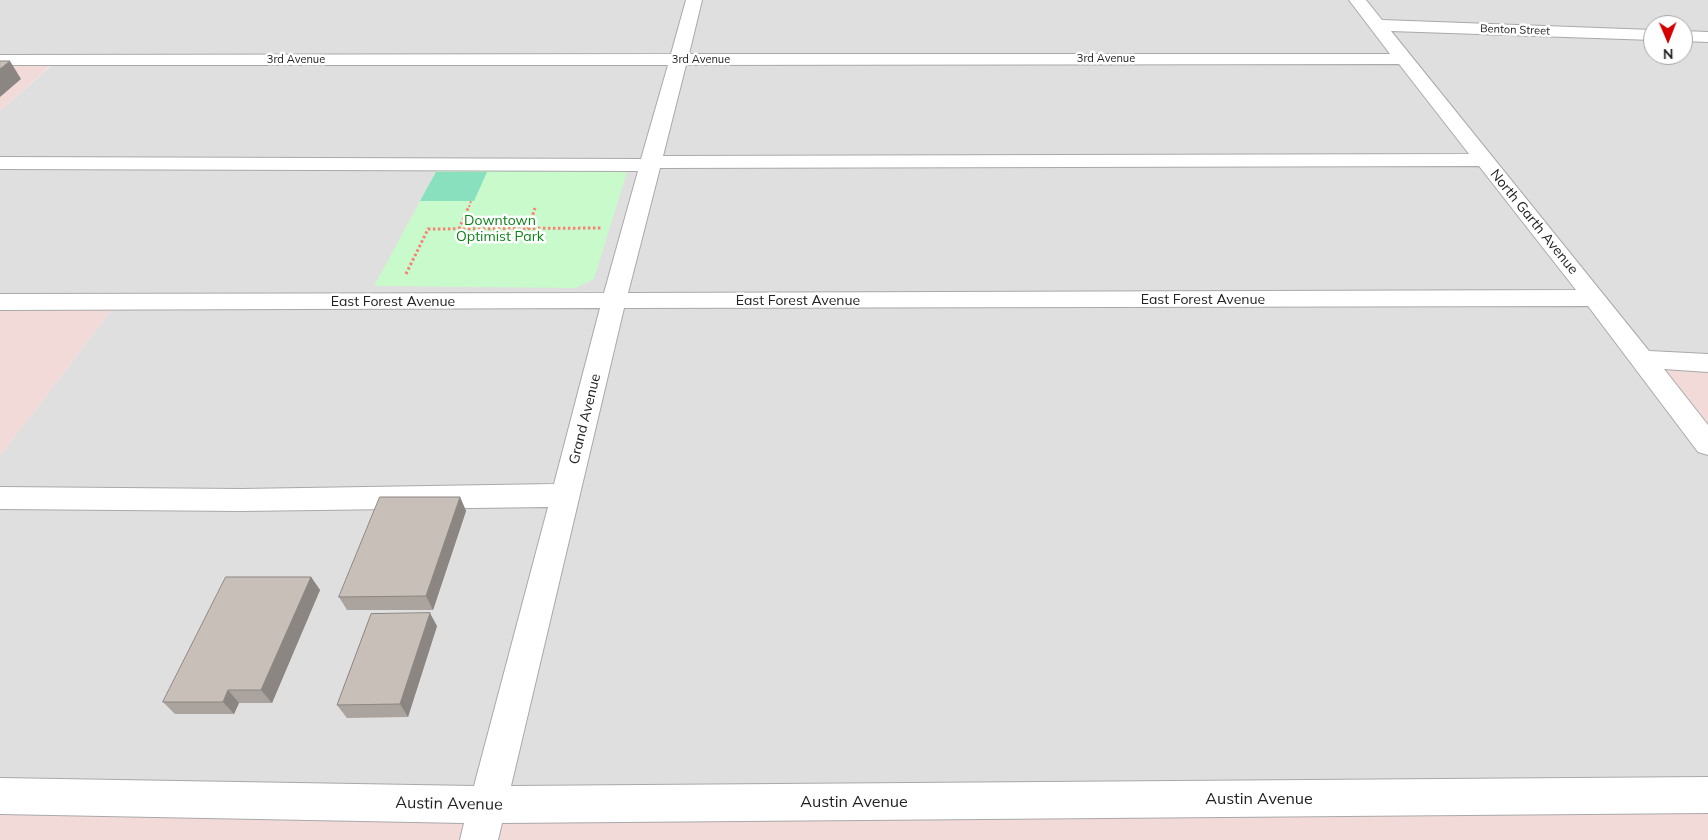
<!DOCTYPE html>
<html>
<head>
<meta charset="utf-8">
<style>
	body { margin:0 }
	#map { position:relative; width:1708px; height:840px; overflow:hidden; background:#f2efe9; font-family:Mulish,sans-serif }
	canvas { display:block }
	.north { position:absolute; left:1643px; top:15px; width:50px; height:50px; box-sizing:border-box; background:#fff; border:1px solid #a7a7a7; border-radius:50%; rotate:179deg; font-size:14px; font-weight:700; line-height:20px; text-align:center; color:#222 }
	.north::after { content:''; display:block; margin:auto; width:18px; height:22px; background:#d40000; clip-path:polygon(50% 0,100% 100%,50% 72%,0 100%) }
</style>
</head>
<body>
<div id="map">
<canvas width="1708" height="840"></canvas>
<div class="north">N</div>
</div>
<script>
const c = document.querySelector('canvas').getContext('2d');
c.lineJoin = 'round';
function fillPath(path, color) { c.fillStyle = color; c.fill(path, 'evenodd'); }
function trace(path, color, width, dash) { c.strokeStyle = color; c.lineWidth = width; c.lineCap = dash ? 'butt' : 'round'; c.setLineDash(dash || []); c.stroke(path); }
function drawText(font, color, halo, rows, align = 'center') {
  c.font = font + ' Mulish,sans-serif'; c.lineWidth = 5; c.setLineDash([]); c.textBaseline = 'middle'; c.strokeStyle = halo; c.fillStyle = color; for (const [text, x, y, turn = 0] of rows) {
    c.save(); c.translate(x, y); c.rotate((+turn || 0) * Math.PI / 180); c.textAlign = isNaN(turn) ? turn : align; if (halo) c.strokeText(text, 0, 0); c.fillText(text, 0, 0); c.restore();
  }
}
const residential = new Path2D(`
	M 0,0 L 1708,0 L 1708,790 L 0,785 L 0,456 L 116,304 L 0,303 L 0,111 L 60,58 L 0,57 ZM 1653,25 L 1683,25 L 1683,55 L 1653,55 Z`);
const commercial = new Path2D(`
	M 0,57 L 60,57 L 0,111 Z
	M 0,303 L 116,304 L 0,456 Z
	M 1639,361 L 1708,365 L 1708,448 Z
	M 0,785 L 1708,790 L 1708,840 L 0,840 Z`);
const park = new Path2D(`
	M 437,170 L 627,172 L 594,279 L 576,288 L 374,286 Z`);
const pitch = new Path2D(`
	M 436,172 L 487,172 L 474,201 L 420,201 Z`);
const pathFar1 = new Path2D(`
	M 469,207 L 471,201`);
const path = new Path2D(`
	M 459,229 L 469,206
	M 528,229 L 535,208
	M 406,274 L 428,229 L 602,228`);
const minor = new Path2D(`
	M 686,0 L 702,0 L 689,54 L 1390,54 L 1349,0 L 1366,0 L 1382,20 L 1653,30 L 1653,40 L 1391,31 L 1649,351 L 1708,354 L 1708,372 L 1664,369 L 1708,425 L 1708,455 L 1698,452 L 1588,306 L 624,308 L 511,786 L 1708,777 L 1708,813 L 502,823 L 498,840 L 460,840 L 464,823 L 0,814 L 0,778 L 474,786 L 548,507 L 241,511 L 0,509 L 0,487 L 241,489 L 554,484 L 600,308 L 0,310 L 0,294 L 604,293 L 638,171 L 0,169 L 0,157 L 641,159 L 668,65 L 0,65 L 0,55 L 671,54 ZM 1399,64 L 1469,154 L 663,156 L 686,65 ZM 1479,166 L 1576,290 L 628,293 L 660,168 Z
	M 1683,31 L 1708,32 L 1708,42 L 1683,41 Z`);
const wall = new Path2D(`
	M 460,497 L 466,511 L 433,610 L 347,610 L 339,597 Z
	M 311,577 L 320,590 L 272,703 L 239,703 L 234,714 L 175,714 L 163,702 Z
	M 437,626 L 408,717 L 347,718 L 337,705 Z`);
const shadedWall = new Path2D(`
	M 10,61 L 21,79 L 0,97 L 0,69 Z
	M 460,497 L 466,511 L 433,610 L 426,596 Z
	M 311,577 L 320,590 L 272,703 L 261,690 Z
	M 430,613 L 437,626 L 408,717 L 400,704 Z
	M 228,690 L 239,703 L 234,714 L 223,702 Z`);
const building = new Path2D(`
	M 0,61 L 10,61 L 0,69 Z
	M 380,497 L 460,497 L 426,596 L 339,597 Z
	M 226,577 L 311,577 L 261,690 L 228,690 L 223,702 L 163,702 Z
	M 430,613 L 400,704 L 337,705 L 371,614 Z`);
const farStreetnames = [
	["Benton Street",1515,30,2],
	["3rd Avenue",1106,59],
	["3rd Avenue",296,60],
	["3rd Avenue",701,60]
];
const parkNames = [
	["Downtown",500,221],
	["Optimist Park",500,237]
];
const streetNames = [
	["North Garth Avenue",1534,222,51],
	["East Forest Avenue",1203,300],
	["East Forest Avenue",798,301],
	["East Forest Avenue",393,302],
	["Grand Avenue",585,419,-76]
];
const nearStreetnames = [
	["Austin Avenue",1259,799],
	["Austin Avenue",854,802],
	["Austin Avenue",449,804,1]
];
fillPath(residential, '#e0dfdf');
fillPath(commercial, '#f2dad9');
fillPath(park, '#c8facc');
fillPath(pitch, '#88e0be');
trace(minor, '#a9a9a9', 2);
trace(pathFar1, '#fa8072', 2, [2, 2]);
trace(path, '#fa8072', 3, [2.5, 2.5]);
fillPath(minor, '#fff');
fillPath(wall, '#aba49e');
fillPath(shadedWall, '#8b8681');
fillPath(building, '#c7bfb8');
trace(building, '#8b8681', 1);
drawText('11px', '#222', '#fff', farStreetnames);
drawText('14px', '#0c8416', '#fff', parkNames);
drawText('14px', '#222', '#fff', streetNames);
drawText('16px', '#222', '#fff', nearStreetnames);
</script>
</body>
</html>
